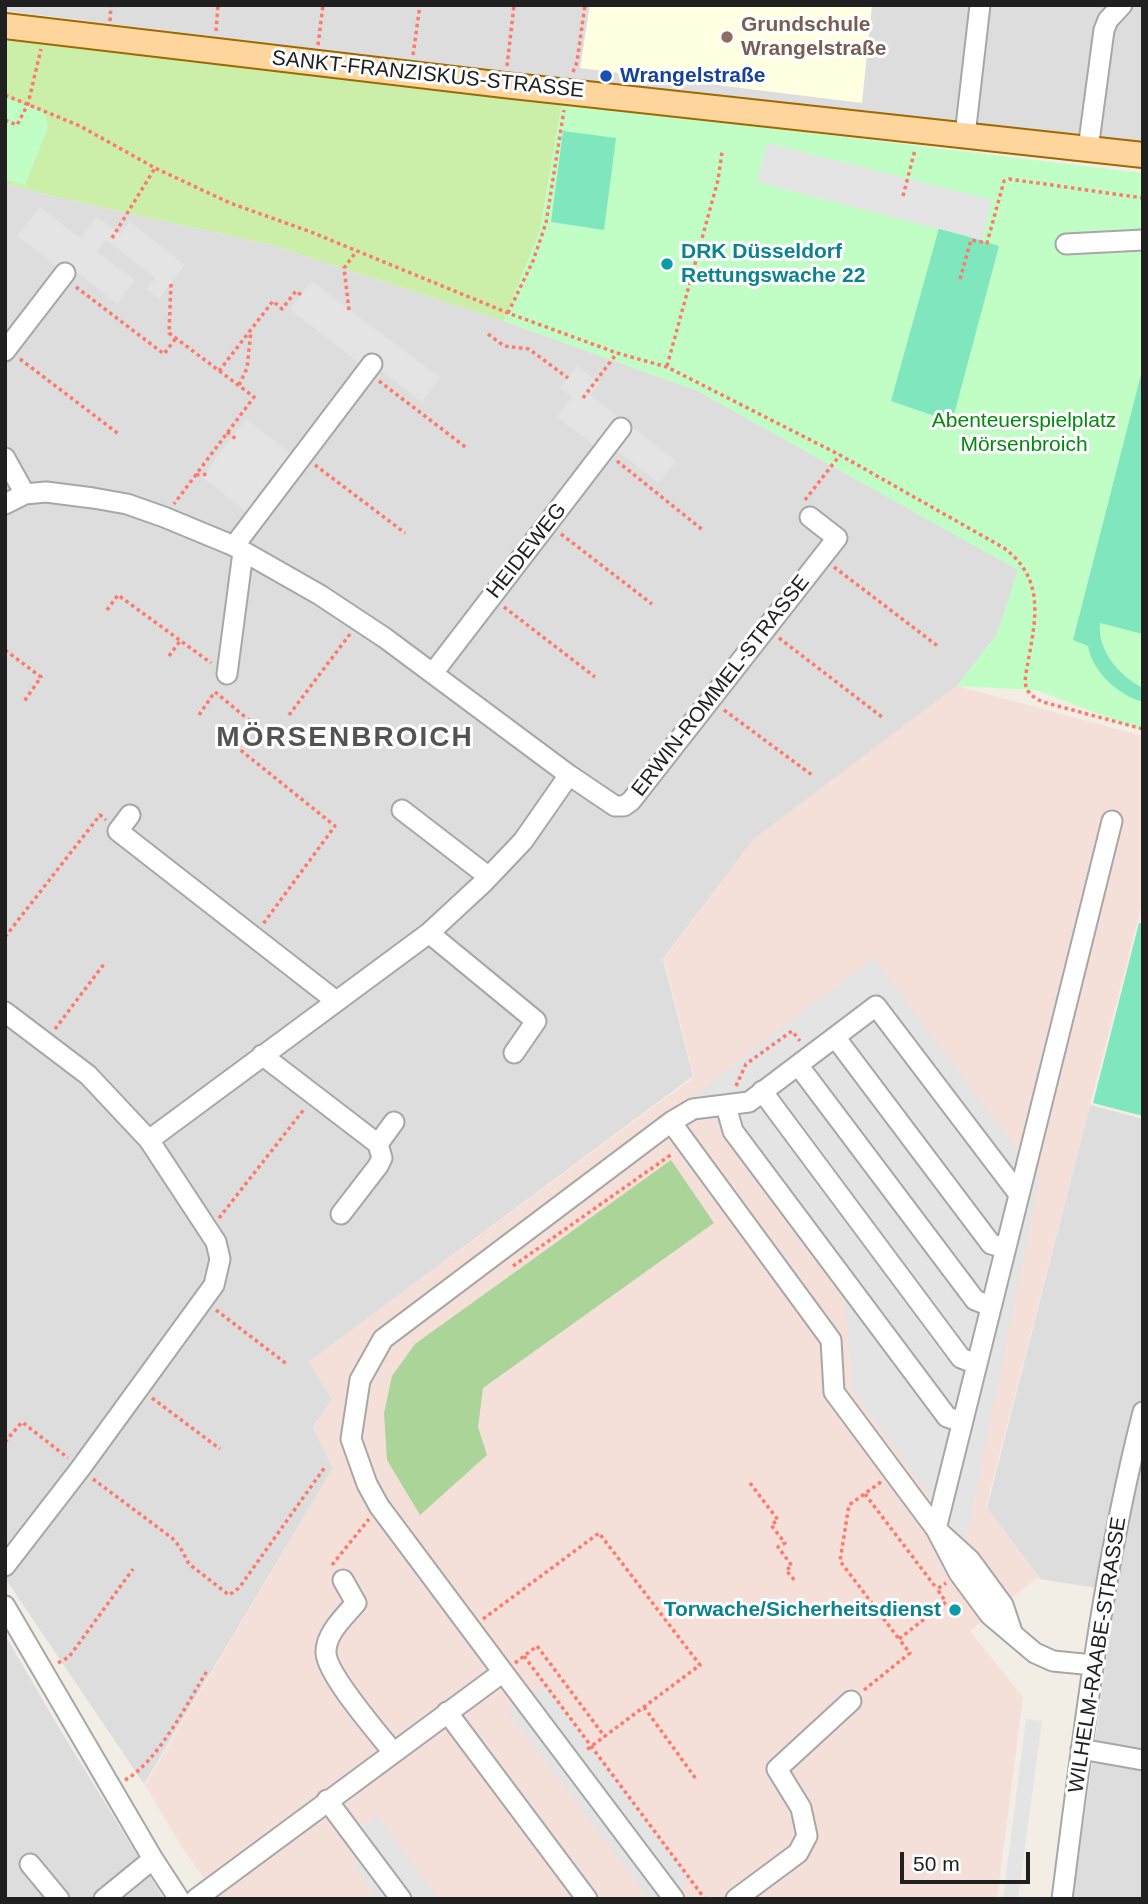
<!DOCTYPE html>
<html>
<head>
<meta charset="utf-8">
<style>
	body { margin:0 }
	#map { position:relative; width:1148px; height:1904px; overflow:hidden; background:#f2eee6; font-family:Helvetica,sans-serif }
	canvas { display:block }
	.frame { position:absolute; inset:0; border:7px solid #202020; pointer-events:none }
	.scale { position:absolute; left:900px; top:1852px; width:130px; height:32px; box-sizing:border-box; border:4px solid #202020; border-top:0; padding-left:9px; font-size:21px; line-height:24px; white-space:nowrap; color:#202020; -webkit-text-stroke:5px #fff; paint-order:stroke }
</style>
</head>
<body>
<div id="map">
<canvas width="1148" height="1904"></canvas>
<div class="frame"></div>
<div class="scale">50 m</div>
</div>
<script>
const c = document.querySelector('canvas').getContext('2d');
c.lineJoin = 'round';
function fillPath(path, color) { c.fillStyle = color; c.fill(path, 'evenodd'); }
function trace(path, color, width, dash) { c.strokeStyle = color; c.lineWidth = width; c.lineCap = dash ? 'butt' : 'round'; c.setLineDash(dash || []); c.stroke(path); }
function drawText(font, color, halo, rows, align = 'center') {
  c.font = font + ' Helvetica,sans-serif'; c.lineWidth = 6; c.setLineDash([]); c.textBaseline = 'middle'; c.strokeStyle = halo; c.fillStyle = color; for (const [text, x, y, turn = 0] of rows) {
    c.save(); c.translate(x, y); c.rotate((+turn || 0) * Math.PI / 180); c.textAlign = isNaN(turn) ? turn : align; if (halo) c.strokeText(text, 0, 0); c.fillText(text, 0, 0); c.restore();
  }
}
const residential = new Path2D(`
	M 5,5 L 1143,5 L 1143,145 L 838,112 L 5,11 Z
	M 5,183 L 48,195 L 272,245 L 504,321 L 698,391 L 1019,570 L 997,634 L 957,686 L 753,840 L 663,959 L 693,1076 L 309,1362 L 332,1399 L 313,1427 L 333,1468 L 144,1784 L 5,1578 Z
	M 1090,1105 L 1143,1119 L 1143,1899 L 1073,1899 L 1116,1591 L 1040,1579 L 987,1508 Z
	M 5,1635 L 59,1728 L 164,1899 L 5,1899 Z`);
const education = new Path2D(`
	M 590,5 L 872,5 L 862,103 L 580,68 Z`);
const military = new Path2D(`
	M 957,686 L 1143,736 L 1143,900 L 986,1507 L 1038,1577 L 970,1631 L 1023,1697 L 997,1899 L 218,1899 L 180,1844 L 145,1785 L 333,1468 L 313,1428 L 332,1399 L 309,1362 L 694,1077 L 664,959 L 753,840 Z`);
const grass = new Path2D(`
	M 5,40 L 562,103 L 540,230 L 504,321 L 272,245 L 48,195 L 5,183 Z`);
const forest = new Path2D(`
	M 671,1160 L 714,1223 L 483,1388 L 478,1427 L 487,1455 L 420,1515 L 387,1460 L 384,1413 L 392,1376 L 415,1344 Z`);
const park = new Path2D(`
	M 5,97 L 45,113 L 48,128 L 25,185 L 5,179 Z
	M 562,103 L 1143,173 L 1143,731 L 1036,690 L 957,686 L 997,634 L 1018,570 L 698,391 L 504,321 L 540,230 Z`);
const pitch = new Path2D(`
	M 563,131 L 616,138 L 604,230 L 551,222 Z
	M 939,228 L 999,246 L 952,422 L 891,401 Z
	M 1143,367 L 1143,634 L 1100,623 C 1097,650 1119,676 1143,688 L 1143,702 C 1118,695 1092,671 1088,646 L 1073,640 Z
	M 1139,923 L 1143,924 L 1143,1116 L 1093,1103 Z`);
const parking = new Path2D(`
	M 767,143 L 992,200 L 982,240 L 757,182 Z
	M 40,207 L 80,238 L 97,217 L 120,234 L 130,222 L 185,265 L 159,299 L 147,289 L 156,278 L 106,240 L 97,252 L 135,280 L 117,304 L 75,271 L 70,277 L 17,236 Z
	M 311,281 L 440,378 L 422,402 L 366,359 L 361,365 L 290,309 Z
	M 577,366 L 599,383 L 590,395 L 676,461 L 659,483 L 604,441 L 597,448 L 557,417 L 572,397 L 560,388 Z
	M 246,419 L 291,453 L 247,512 L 202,477 Z
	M 874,957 L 1040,1179 L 965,1544 L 853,1391 L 845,1299 L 696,1094 Z
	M 544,1684 L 690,1879 L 664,1899 L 649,1899 L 508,1713 Z
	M 1026,1719 L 1042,1721 L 1018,1899 L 1003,1899 Z
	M 377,1815 L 439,1899 L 378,1899 L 354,1867 L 368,1855 L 352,1834 Z`);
const path = new Path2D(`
	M 110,21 L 111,5
	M 216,31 L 218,5
	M 318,45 L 323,5
	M 413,55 L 420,5
	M 507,66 L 514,5
	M 573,72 L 577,62 L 585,5
	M 5,95 L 80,126 L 155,168 L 230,203 L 311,232 L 508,313 L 617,353 L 667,367 L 840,455 L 1004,548 C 1045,579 1036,618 1028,662 C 1027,670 1023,681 1027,689 C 1030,696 1037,699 1043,702 L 1143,729
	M 5,120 L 17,125 L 28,104 L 41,49
	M 903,196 L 915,150
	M 112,238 L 155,168
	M 960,279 L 971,240 L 987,243 L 1004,181 L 1009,179 L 1143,198
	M 171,284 L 169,333 L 254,397 L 174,504
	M 76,287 L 164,354 L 176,338
	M 349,310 L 344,268 L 356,252
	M 508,313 L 533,261 L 546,223 L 564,110
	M 488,334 L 504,346 L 529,349 L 568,378
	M 20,359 L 120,435
	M 667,366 L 718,180 L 722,152
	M 219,371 L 273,301 L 282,309 L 296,291 L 301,295
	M 379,381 L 468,449
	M 239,385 L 247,368 L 251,331
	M 583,398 L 617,353
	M 227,432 L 236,439
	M 617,461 L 704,531
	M 315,465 L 405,533
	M 196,475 L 210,474
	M 805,500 L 840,455
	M 561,534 L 652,604
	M 834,567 L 939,647
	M 504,607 L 595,677
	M 107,610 L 118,595 L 211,663
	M 779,638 L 882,717
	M 5,650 L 41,677 L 23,703
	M 169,656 L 180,641
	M 215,692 L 255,725 L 238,748 L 335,826 L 263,924
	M 724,710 L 812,775
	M 199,715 L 214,693
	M 289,715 L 350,634
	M 5,937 L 100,815 L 106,820
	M 55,1029 L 104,964
	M 736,1086 L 746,1064 L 792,1031 L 800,1041
	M 219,1218 L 305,1108
	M 513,1266 L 672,1154
	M 216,1310 L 288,1365
	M 152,1398 L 220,1449
	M 5,1442 L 22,1422 L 68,1458
	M 93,1479 L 172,1538 L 180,1547 L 189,1564 L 229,1595 L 239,1588 L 325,1467
	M 881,1482 L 849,1505 L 840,1561 L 899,1639
	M 750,1483 L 778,1520 L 771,1525 L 785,1543 L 778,1547 L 792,1566 L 786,1570 L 795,1581
	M 865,1494 L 937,1589
	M 332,1565 L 369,1519
	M 483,1619 L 599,1533 L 700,1665 L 585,1751
	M 524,1656 L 705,1899
	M 58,1663 L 69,1657 L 133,1569
	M 515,1663 L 537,1646 L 605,1737
	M 864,1690 L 910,1653 L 899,1639 L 946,1602 L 937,1589 L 946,1583
	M 644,1707 L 696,1779
	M 125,1780 C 157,1763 188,1702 207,1671`);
const minor = new Path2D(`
	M 965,135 L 980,5
	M 1088,149 L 1104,30 L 1108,20 L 1122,5
	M 1066,244 L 1143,240
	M 5,351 L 65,273
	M 5,458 L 25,494
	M 5,504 L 25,494 L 46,492 L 93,498 L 127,504 L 164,517 L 234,546 L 320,595 L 385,638 L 569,775
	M 234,546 L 372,364
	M 433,673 L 621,428
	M 227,674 L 243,552
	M 402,810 L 489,877
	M 130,815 L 118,831 L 336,1001
	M 429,933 L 536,1021 L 514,1053
	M 5,1012 L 88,1075 L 149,1140 L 216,1242 L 220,1259 L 214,1285 L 80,1469 L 5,1566
	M 835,1037 L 991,1244 L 1005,1248
	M 262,1055 L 378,1144 L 394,1122
	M 798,1065 L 975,1300 L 990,1306
	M 762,1091 L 961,1358 L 976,1364
	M 726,1106 L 733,1131 L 947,1417 L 962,1422
	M 671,1122 L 693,1109 L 749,1102 L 876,1006 L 1018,1193
	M 149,1140 L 429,933 L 483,883 L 523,841 L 569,775 L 615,806 L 624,806 L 631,801 L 837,538 L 810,517
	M 341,1214 L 378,1166 L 382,1158 L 378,1144
	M 343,1580 L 356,1603 C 345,1616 325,1634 326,1653 C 327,1675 378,1733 393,1752
	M 5,1606 L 153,1859 L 179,1899
	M 1012,1632 L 1003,1605 L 970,1560 L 936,1529 L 1112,821
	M 503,1672 L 674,1899
	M 447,1712 L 587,1899
	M 1081,1749 L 1143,1760
	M 327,1800 L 401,1899
	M 30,1864 L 59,1899
	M 104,1899 L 153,1859
	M 196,1899 L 503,1672 L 379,1506 L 367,1484 L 351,1439 L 360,1380 L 383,1339 L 671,1122 L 831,1340 L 834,1392 L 936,1529 L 959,1573 L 990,1615 L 1035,1653 L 1053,1661 L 1093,1665
	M 736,1899 L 798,1853 L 807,1836 L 801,1808 L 777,1769 L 851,1701
	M 1062,1899 C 1083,1736 1102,1572 1143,1412`);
const major = new Path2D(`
	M 5,26 L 504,85 L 1143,155`);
const markers = [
	[727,37,7,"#8d6e63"],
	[606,76,7,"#1a4fb4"],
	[667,264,7,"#0f9aa8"],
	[955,1610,7,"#0f9aa8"]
];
const educationNames = [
	["Grundschule",741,25],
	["Wrangelstraße",741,49]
];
const streetNames = [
	["SANKT-FRANZISKUS-STRASSE",428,75,6],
	["HEIDEWEG",527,551,-52],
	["ERWIN-ROMMEL-STRASSE",721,686,-52],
	["WILHELM-RAABE-STRASSE",1098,1655,-81]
];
const transitNames = [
	["Wrangelstraße",620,76]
];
const cultureNames = [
	["DRK Düsseldorf",681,252],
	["Rettungswache 22",681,276],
	["Torwache/Sicherheitsdienst",941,1610,"right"]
];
const parkNames = [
	["Abenteuerspielplatz",1024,421],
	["Mörsenbroich",1024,445]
];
const districtNames = [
	["MÖRSENBROICH",345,738]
];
fillPath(residential, '#dedddd');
fillPath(education, '#ffffe2');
fillPath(military, '#f4e0d9');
fillPath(grass, '#cbefa9');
fillPath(forest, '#aad498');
fillPath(park, '#c1fec6');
fillPath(pitch, '#7fe6be');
fillPath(parking, '#e4e4e4');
trace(minor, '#a7a7a7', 23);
trace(major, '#9d6900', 28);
trace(path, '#ff796a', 3.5, [3.5, 3.5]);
trace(minor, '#fff', 19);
trace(major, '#ffd59e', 24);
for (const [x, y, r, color] of markers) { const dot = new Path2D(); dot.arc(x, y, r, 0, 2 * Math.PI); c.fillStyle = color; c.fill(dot); trace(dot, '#fff', 2.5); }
drawText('bold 21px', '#785e54', '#fff', educationNames, 'left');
drawText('21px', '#202020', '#fff', streetNames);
drawText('bold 21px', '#164399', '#fff', transitNames, 'left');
drawText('bold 21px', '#0d838f', '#fff', cultureNames, 'left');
drawText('21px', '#038a0e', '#fff', parkNames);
c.letterSpacing = '2px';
drawText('bold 28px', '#535353', '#fff', districtNames);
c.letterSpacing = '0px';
</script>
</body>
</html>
